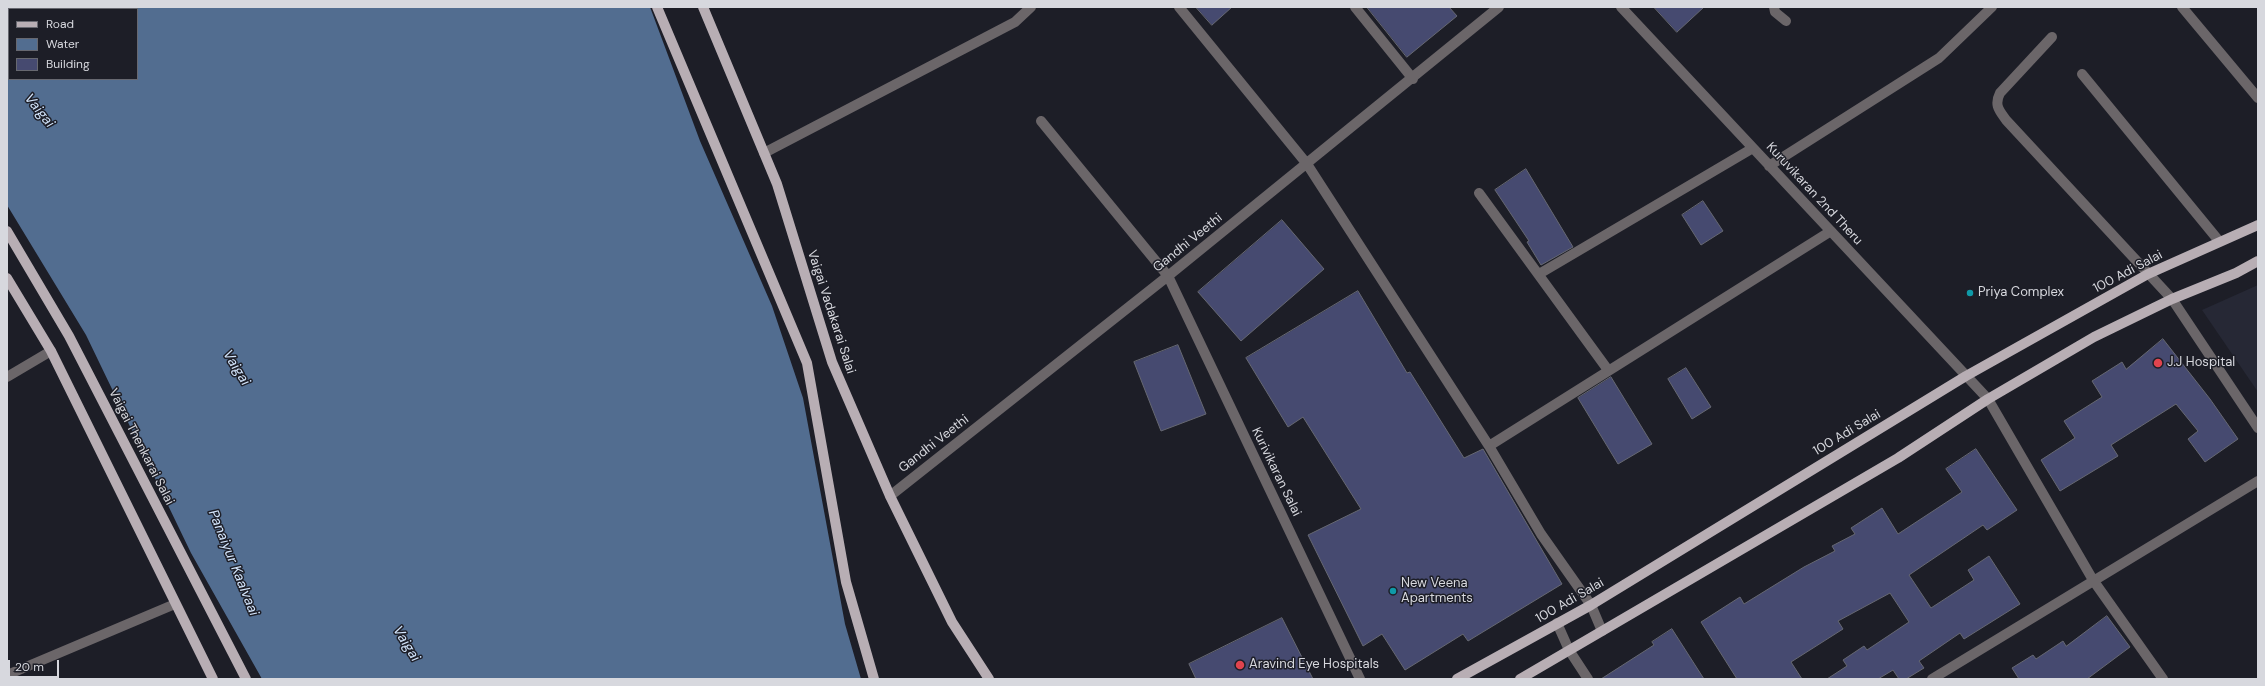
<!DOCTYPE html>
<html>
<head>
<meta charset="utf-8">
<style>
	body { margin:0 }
	#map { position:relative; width:2265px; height:686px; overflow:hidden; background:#1d1e27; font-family:"DM Sans",sans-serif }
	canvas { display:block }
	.frame { position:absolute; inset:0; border:8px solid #d7d8de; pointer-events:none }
	.legend { position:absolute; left:8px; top:8px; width:130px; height:72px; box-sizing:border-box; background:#1d1e27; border:1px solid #676870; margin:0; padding:5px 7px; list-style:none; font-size:12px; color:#d7d8de }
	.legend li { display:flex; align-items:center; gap:8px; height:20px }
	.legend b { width:20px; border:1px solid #676870 }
	.scale { position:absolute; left:8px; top:660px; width:51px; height:18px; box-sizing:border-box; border:2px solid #d7d8de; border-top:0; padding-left:5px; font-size:12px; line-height:14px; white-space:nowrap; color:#d7d8de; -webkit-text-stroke:3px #1d1e27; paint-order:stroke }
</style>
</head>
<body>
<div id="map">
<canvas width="2265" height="686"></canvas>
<div class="frame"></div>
<ul class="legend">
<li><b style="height:5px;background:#b8aeb4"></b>Road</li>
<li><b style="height:11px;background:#526d90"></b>Water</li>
<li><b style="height:11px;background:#464a70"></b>Building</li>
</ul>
<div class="scale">20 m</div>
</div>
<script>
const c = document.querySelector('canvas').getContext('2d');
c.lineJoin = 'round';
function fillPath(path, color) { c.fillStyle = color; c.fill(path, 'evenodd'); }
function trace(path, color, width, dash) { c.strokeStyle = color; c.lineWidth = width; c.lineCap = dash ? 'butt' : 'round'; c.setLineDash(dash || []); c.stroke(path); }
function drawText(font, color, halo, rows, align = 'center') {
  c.font = font + ' "DM Sans",sans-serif'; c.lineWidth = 3; c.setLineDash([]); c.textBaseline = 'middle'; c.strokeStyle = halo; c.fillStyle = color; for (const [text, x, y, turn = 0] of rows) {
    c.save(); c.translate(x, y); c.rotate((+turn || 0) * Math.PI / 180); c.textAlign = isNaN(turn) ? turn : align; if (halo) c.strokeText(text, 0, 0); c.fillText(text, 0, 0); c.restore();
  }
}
const built = new Path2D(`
	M 2258,285 L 2258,392 L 2202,310 Z`);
const water = new Path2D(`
	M 7,7 L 650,7 L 700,141 L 772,306 L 803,398 L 845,624 L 861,679 L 262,679 L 191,553 L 86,335 L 7,205 ZM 9,9 L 137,9 L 137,79 L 9,79 Z`);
const building = new Path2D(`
	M 1196,7 L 1232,7 L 1212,25 Z
	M 1367,7 L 1449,7 L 1457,16 L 1407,57 Z
	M 1654,7 L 1704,7 L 1677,32 Z
	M 1526,169 L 1573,247 L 1541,265 L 1527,242 L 1529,241 L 1495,190 Z
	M 1703,201 L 1723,231 L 1701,245 L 1682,215 Z
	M 1282,220 L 1324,269 L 1241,341 L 1198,292 Z
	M 1358,291 L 1407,373 L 1410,372 L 1464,458 L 1483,449 L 1562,584 L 1468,641 L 1463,634 L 1405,670 L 1382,634 L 1363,646 L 1308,535 L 1361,509 L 1303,417 L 1288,427 L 1246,358 Z
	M 2163,339 L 2210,399 L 2238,439 L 2205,462 L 2188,439 L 2198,431 L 2176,404 L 2111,445 L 2118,456 L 2060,491 L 2041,460 L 2075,438 L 2064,421 L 2102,397 L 2092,381 L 2122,362 L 2126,369 Z
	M 1178,345 L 1206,414 L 1161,431 L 1134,362 Z
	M 1686,368 L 1711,407 L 1692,419 L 1668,379 Z
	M 1611,377 L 1652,444 L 1618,464 L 1578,398 Z
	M 1976,449 L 2017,510 L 1987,530 L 1983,525 L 1909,575 L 1931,608 L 1974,580 L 1968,570 L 1989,556 L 2020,604 L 1964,639 L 1960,633 L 1919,661 L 1924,668 L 1906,679 L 1899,679 L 1893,670 L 1878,679 L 1827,679 L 1847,666 L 1843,660 L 1864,646 L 1867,650 L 1909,622 L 1890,593 L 1838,621 L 1843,629 L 1791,662 L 1802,679 L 1737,679 L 1701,622 L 1740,597 L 1744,604 L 1804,567 L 1835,551 L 1832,546 L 1855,534 L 1851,528 L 1882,508 L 1898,534 L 1962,492 L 1946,469 Z
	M 2107,616 L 2130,647 L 2087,679 L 2019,679 L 2012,668 L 2033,655 L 2036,659 L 2063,641 L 2066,646 Z
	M 1282,618 L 1313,679 L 1196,679 L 1189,664 Z
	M 1672,629 L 1704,679 L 1601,679 L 1654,645 L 1652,642 Z`);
const minor = new Path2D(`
	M 1179,7 L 1307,164 L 1489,446 L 1541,534 L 1591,605 L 1602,631
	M 1355,7 L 1413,79
	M 1621,7 L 1988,399 L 2093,580 L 2163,679
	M 1774,7 L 1775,12 L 1786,21
	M 2182,7 L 2258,98
	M 2052,37 L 2000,93 C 1994,105 1999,110 2006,120 L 2172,299 L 2258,428
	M 2082,74 L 2219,241
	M 1041,121 L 1168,276 L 1360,679
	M 764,153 L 1015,22 L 1031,7
	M 1769,166 L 1939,58 L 1992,7
	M 1479,193 L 1608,370
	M 1539,274 L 1753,148
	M 7,377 L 51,351
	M 1489,446 L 1831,231
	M 890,496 L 1168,276 L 1499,7
	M 1557,623 L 1569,650 L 1588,679
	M 7,675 L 175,604
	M 1932,679 L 2258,481`);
const major = new Path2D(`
	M 657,7 L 807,363 L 846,582 L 874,679
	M 703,7 L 777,184 L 832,362 L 890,496 L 952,622 L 989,679
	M 7,231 L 69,336 L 246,679
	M 7,278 L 51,351 L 213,679
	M 1457,679 L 1591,605 L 1966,376 L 2148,274 L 2258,225
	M 1520,679 L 1898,458 L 1988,399 L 2094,337 L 2172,299 L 2236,273 L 2258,261`);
const markers = [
	[1970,293,4,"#0f9aa8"],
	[2158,363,5,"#e0444e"],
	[1393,591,4,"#0f9aa8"],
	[1240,665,5,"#e0444e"]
];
const streetNames = [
	["Kuruvikaran 2nd Theru",1814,194,47],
	["Gandhi Veethi",1188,243,-39],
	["100 Adi Salai",2128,272,-28],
	["Vaigai Vadakarai Salai",831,312,72],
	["100 Adi Salai",1847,433,-31],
	["Gandhi Veethi",934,444,-38],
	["Vaigai Thenkarai Salai",141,447,63],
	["Kurivikaran Salai",1276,472,64],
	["100 Adi Salai",1570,601,-30]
];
const poiNames = [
	["Priya Complex",1978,293],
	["J.J Hospital",2167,363],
	["New Veena",1401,584],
	["Apartments",1401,599],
	["Aravind Eye Hospitals",1249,665]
];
const waterNames = [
	["Vaigai",39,111,51],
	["Vaigai",236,368,58],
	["Panaiyur Kaalvaai",233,563,68],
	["Vaigai",406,644,58]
];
fillPath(built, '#262835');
fillPath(water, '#526d90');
fillPath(building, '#464a70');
trace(building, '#666872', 1);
trace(minor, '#6b6669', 10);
trace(major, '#b8aeb4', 10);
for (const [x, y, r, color] of markers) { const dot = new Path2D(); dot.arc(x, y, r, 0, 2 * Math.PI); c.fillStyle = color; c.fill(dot); trace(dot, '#1d1e27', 1.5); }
drawText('13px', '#d7d8de', '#1d1e27', streetNames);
drawText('13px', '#d7d8de', '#1d1e27', poiNames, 'left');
drawText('italic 14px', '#d3e5fc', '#1d1e27', waterNames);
</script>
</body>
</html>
